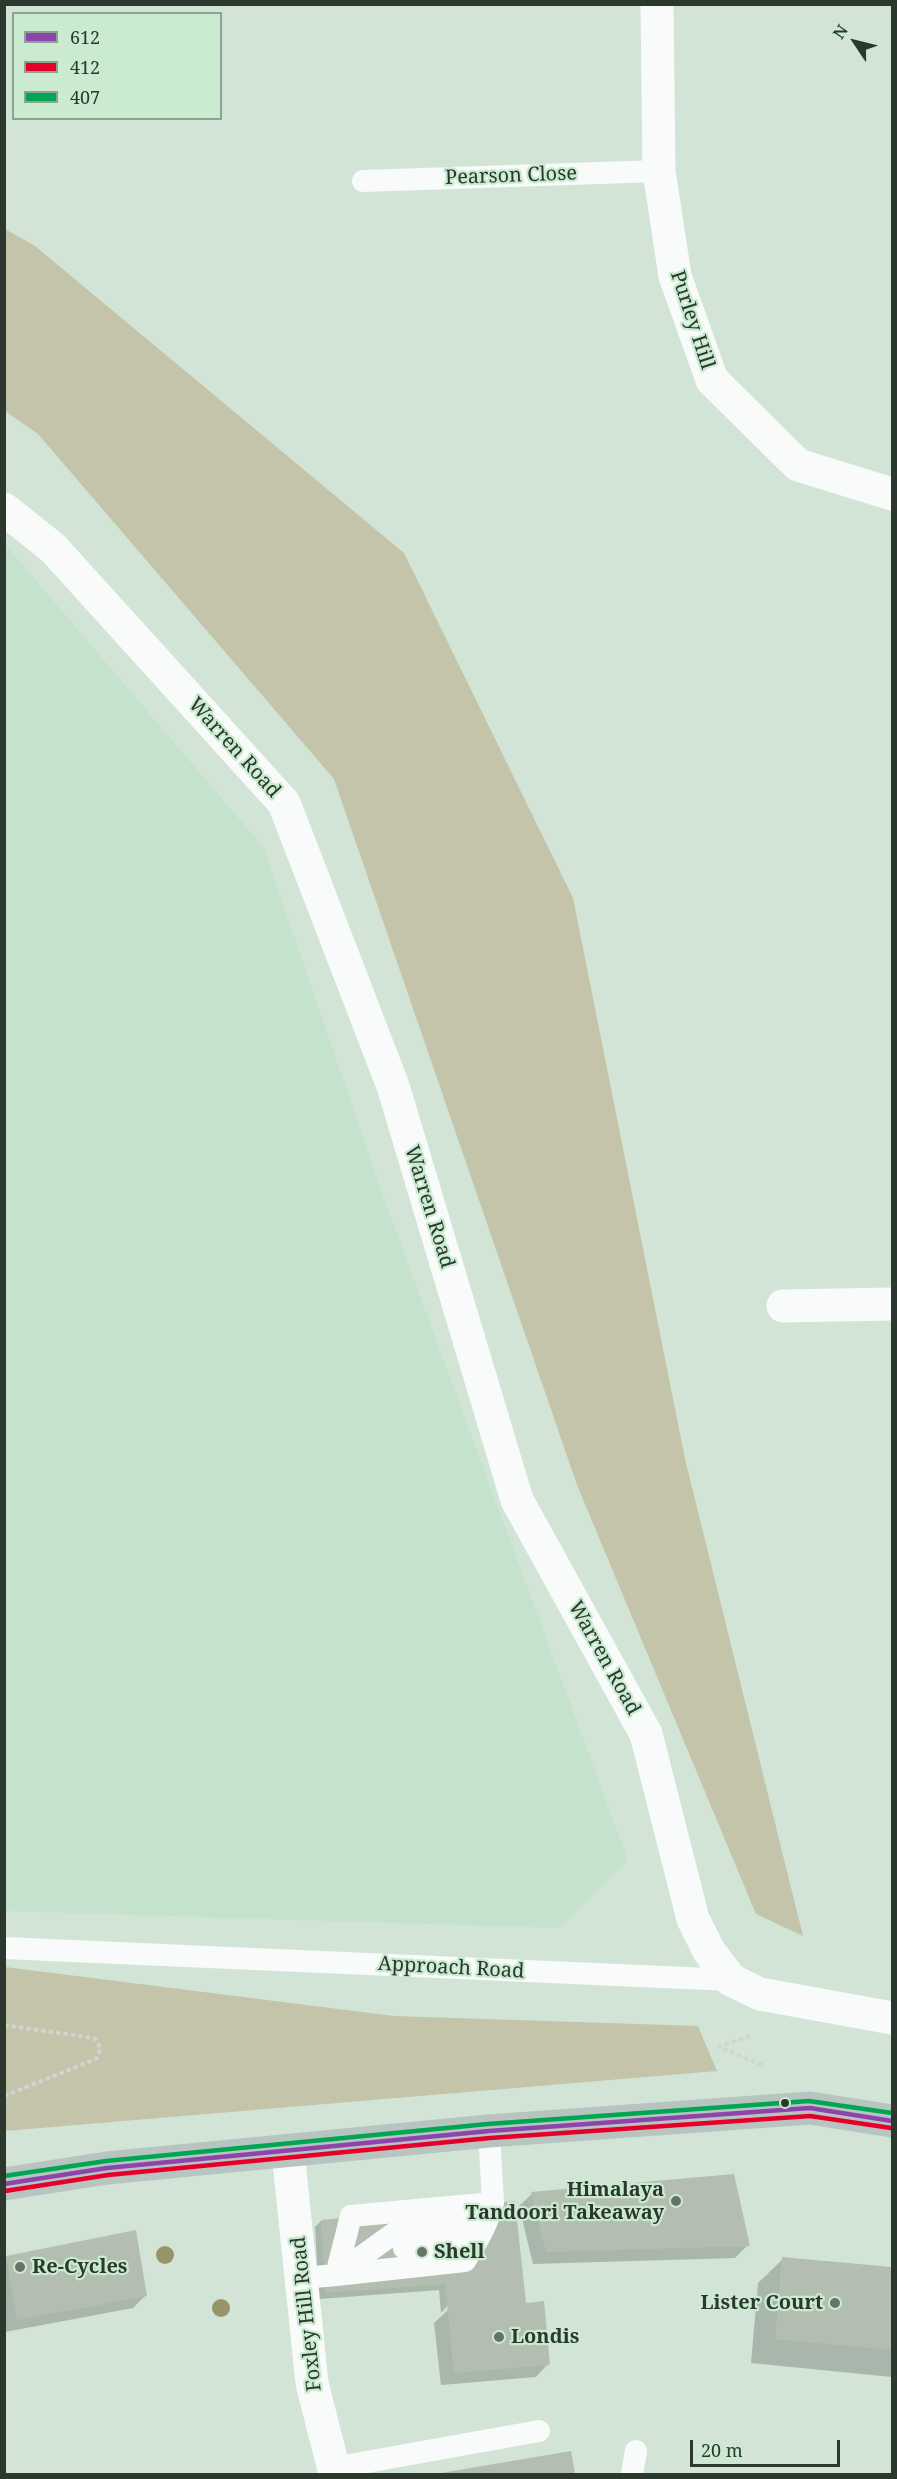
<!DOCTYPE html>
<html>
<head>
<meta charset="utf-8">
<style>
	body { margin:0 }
	#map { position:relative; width:897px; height:2479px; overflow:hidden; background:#d2e4d6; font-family:"Noto Serif",serif }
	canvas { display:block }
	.frame { position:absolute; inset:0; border:6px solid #2b382e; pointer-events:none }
	.legend { position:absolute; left:12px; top:12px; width:210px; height:108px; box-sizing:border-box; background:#cbebd1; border:2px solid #8ba390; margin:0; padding:8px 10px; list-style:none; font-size:18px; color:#2b382e }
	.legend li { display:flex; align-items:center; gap:12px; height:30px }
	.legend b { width:30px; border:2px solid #8ba390 }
	.north { position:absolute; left:825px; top:12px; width:60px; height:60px; -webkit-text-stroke:4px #cbebd1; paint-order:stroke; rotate:305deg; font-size:16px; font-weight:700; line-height:24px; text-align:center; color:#2b382e }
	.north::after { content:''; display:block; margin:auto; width:21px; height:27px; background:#2b382e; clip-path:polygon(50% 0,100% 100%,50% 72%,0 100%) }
	.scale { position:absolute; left:690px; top:2440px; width:150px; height:27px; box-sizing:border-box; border:3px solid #2b382e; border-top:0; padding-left:8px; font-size:18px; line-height:21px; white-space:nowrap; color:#2b382e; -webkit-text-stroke:4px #cbebd1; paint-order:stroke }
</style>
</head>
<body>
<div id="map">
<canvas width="897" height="2479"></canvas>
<div class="frame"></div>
<ul class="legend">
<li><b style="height:8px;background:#8e44ad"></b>612</li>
<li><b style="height:8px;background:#e4002b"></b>412</li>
<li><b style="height:8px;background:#00a651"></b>407</li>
</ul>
<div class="north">N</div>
<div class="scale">20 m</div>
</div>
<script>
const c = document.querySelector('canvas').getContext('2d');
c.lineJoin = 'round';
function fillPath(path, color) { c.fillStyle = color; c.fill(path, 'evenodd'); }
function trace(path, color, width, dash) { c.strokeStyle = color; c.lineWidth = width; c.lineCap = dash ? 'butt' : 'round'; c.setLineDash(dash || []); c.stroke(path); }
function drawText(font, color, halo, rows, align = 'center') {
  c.font = font + ' "Noto Serif",serif'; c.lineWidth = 4.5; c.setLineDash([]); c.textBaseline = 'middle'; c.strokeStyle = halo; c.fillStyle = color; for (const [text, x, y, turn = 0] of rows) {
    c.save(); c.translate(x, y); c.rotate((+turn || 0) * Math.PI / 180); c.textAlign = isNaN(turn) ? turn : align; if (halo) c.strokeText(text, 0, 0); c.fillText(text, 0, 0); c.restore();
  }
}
const built = new Path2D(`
	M 4,543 L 264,848 L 382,1193 L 628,1860 L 560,1928 L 5,1911 Z`);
const forest = new Path2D(`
	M 5,229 L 35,246 L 404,553 L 573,898 L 685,1459 L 803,1936 L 756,1914 L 577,1485 L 334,779 L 38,434 L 5,411 Z
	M 5,1967 L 394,2016 L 698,2026 L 717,2071 L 5,2131 Z`);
const shadow = new Path2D(`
	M 532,2194 L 748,2245 L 735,2258 L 533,2264 L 519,2206 Z
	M 321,2221 L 524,2304 L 548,2364 L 536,2377 L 441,2385 L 434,2323 L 448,2310 L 448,2305 L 441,2313 L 439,2290 L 319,2299 L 315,2227 Z
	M 7,2258 L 146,2295 L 133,2308 L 5,2332 L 4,2260 Z
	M 783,2259 L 892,2269 L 892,2377 L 751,2363 L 758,2283 Z
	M 570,2453 L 574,2474 L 443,2474 Z`);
const building = new Path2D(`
	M 734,2174 L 750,2246 L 546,2252 L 531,2192 Z
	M 515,2201 L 526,2303 L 544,2301 L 550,2365 L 454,2373 L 445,2284 L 325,2293 L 321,2220 Z
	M 136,2230 L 147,2296 L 17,2320 L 6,2256 Z
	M 782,2257 L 892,2267 L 892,2350 L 775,2339 Z
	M 571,2451 L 575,2474 L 441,2474 L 441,2473 Z`);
const path = new Path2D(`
	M 4,2025 L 94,2038 L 101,2048 L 96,2059 L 4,2096
	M 750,2036 L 719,2047 L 765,2066`);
const service = new Path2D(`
	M 363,181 L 659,171
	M 4,1948 L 731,1980
	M 404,2248 L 481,2234
	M 337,2274 L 393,2234 L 487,2216
	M 336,2275 L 465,2261 C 477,2242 488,2224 493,2203
	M 303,2278 L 336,2275 L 351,2216 L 493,2203 L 489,2131
	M 333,2468 L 539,2431
	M 632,2474 L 636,2451`);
const minor = new Path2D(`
	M 657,4 L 659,171 L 675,276 L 712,380 L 798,465 L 892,494
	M 4,509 L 53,548 L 284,803 L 393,1086 L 517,1500 L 646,1734 L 693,1919 L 709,1951 L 731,1980
	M 783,1306 L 892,1304
	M 288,2152 L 312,2383 L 335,2474`);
const tertiary = new Path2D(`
	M 731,1980 L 760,1994 L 892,2018`);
const trunk = new Path2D(`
	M 4,2184 L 107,2168 L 489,2131 L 810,2108 L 892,2121`);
const bus1 = new Path2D(`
	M 4,2184 L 107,2168 L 489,2131 L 810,2108 L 892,2121`);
const bus2 = new Path2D(`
	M 5,2191 L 108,2175 L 490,2138 L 810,2116 L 891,2128`);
const bus3 = new Path2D(`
	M 4,2176 L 106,2161 L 488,2124 L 809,2101 L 892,2113`);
const trees = [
	[165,2255],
	[221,2308]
];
const markers = [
	[785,2103,5,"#2b382e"],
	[676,2201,6,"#657469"],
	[422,2252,6,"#657469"],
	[20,2267,6,"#657469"],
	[835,2303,6,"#657469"],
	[499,2337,6,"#657469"]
];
const streetNames = [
	["Pearson Close",511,176,-2],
	["Purley Hill",692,320,72],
	["Warren Road",234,748,48],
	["Warren Road",429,1207,73],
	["Warren Road",604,1658,61],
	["Approach Road",451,1968,3],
	["Foxley Hill Road",307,2314,-96]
];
const poiNames = [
	["Himalaya",664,2190,"right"],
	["Tandoori Takeaway",664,2213,"right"],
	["Shell",434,2252],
	["Re-Cycles",32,2267],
	["Lister Court",823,2303,"right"],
	["Londis",511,2337]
];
fillPath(built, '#c5e3cc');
fillPath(forest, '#c3c4a9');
fillPath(shadow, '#0003');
fillPath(building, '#b3beb0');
trace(path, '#cfd5d0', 4, [4.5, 3]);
trace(service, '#f8fbf9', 22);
trace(minor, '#f8fbf9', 33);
trace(tertiary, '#f8fbf9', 33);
trace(trunk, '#b8c4c0', 33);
trace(bus1, '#8e44ad', 4.5);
trace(bus2, '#e4002b', 4.5);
trace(bus3, '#00a651', 4.5);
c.fillStyle = '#97946a';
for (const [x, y] of trees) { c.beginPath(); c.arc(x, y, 9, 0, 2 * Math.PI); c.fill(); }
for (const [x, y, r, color] of markers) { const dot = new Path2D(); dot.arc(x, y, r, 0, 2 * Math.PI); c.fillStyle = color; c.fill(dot); trace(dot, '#cbebd1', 2); }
drawText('20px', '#2b382e', '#cbebd1', streetNames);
drawText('bold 20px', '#2b382e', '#cbebd1', poiNames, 'left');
</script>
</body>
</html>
